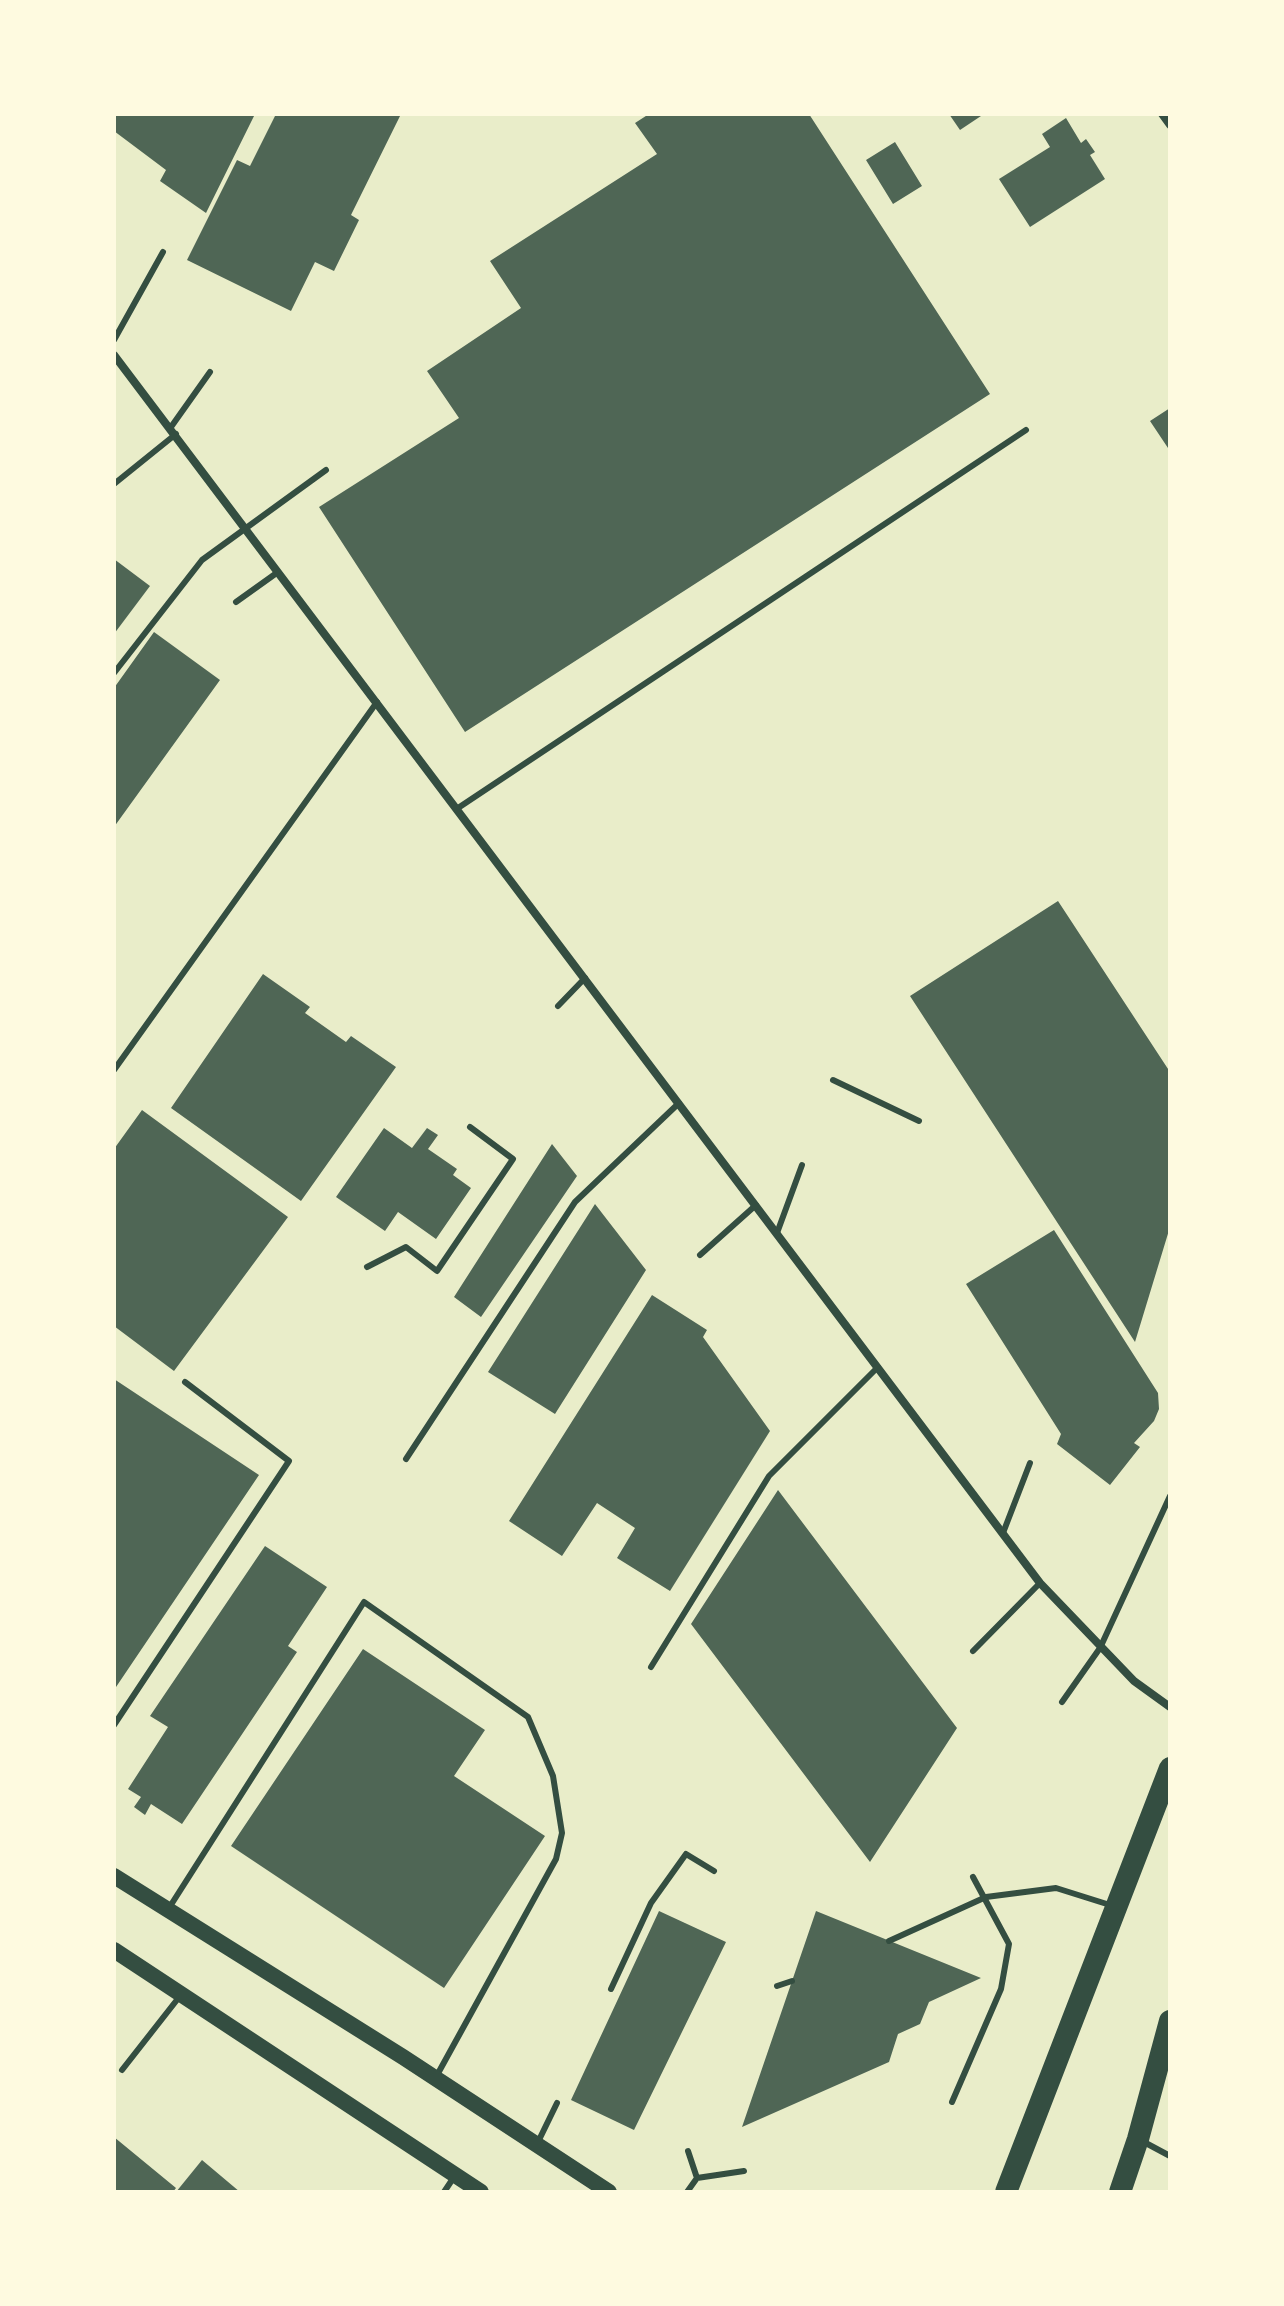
<!DOCTYPE html>
<html>
<head>
<meta charset="utf-8">
<style>
	body { margin:0 }
	#map { position:relative; width:1284px; height:2306px; overflow:hidden; background:#e9edc9; font-family:Commissioner,sans-serif }
	canvas { display:block }
	.frame { position:absolute; inset:0; border:116px solid #fefae0; pointer-events:none }
</style>
</head>
<body>
<div id="map">
<canvas width="1284" height="2306"></canvas>
<div class="frame"></div>
</div>
<script>
const c = document.querySelector('canvas').getContext('2d');
c.lineJoin = 'round';
function fillPath(path, color) { c.fillStyle = color; c.fill(path, 'evenodd'); }
function trace(path, color, width, dash) { c.strokeStyle = color; c.lineWidth = width; c.lineCap = dash ? 'butt' : 'round'; c.setLineDash(dash || []); c.stroke(path); }
const building = new Path2D(`
	M 114,114 L 255,114 L 206,213 L 160,181 L 166,170 L 114,131 Z
	M 276,114 L 401,114 L 351,215 L 359,220 L 334,271 L 315,262 L 291,311 L 187,260 L 237,160 L 250,166 Z
	M 649,114 L 809,114 L 990,394 L 465,732 L 319,507 L 459,418 L 427,371 L 521,308 L 490,261 L 657,154 L 635,123 Z
	M 949,114 L 984,114 L 960,130 Z
	M 1066,118 L 1081,143 L 1086,139 L 1095,152 L 1090,155 L 1105,179 L 1030,227 L 999,179 L 1050,147 L 1042,134 Z
	M 895,142 L 922,186 L 893,204 L 866,160 Z
	M 1170,408 L 1170,451 L 1150,421 Z
	M 114,559 L 150,586 L 114,634 Z
	M 154,632 L 220,680 L 114,827 L 114,688 Z
	M 1058,901 L 1170,1072 L 1170,1227 L 1135,1342 L 910,996 Z
	M 263,974 L 310,1007 L 305,1013 L 346,1042 L 351,1036 L 396,1067 L 301,1201 L 171,1108 Z
	M 142,1110 L 288,1217 L 174,1371 L 114,1326 L 114,1149 Z
	M 384,1128 L 412,1148 L 427,1128 L 438,1135 L 428,1149 L 457,1169 L 453,1175 L 471,1188 L 436,1239 L 398,1212 L 385,1231 L 336,1197 Z
	M 552,1144 L 577,1176 L 481,1317 L 454,1297 Z
	M 595,1204 L 646,1270 L 555,1414 L 488,1372 Z
	M 1054,1230 L 1158,1393 L 1159,1409 L 1154,1421 L 1134,1443 L 1140,1447 L 1110,1485 L 1057,1444 L 1061,1434 L 966,1284 Z
	M 652,1295 L 707,1330 L 703,1337 L 770,1431 L 670,1591 L 617,1558 L 635,1528 L 597,1503 L 562,1556 L 509,1521 Z
	M 114,1379 L 259,1475 L 114,1690 Z
	M 778,1490 L 957,1728 L 870,1862 L 691,1624 Z
	M 265,1546 L 327,1587 L 288,1646 L 297,1652 L 182,1824 L 151,1804 L 145,1815 L 134,1807 L 141,1797 L 128,1789 L 168,1727 L 150,1716 Z
	M 363,1649 L 485,1730 L 454,1776 L 545,1836 L 444,1988 L 231,1846 Z
	M 659,1911 L 726,1942 L 634,2130 L 571,2100 Z
	M 816,1911 L 981,1978 L 929,2002 L 920,2024 L 898,2034 L 889,2062 L 742,2127 Z
	M 114,2137 L 176,2188 L 173,2192 L 114,2192 Z
	M 202,2160 L 240,2192 L 176,2192 Z`);
const service = new Path2D(`
	M 114,340 L 163,252
	M 171,427 L 210,372
	M 114,484 L 176,434
	M 236,602 L 278,572
	M 114,673 L 202,560 L 326,470
	M 458,808 L 1026,430
	M 558,1006 L 585,978
	M 114,1070 L 377,702
	M 833,1080 L 919,1121
	M 777,1233 L 802,1165
	M 700,1255 L 756,1205
	M 367,1267 L 406,1247 L 437,1271 L 513,1159 L 470,1127
	M 406,1459 L 575,1202 L 679,1103
	M 1003,1533 L 1030,1463
	M 973,1651 L 1040,1583
	M 651,1667 L 769,1476 L 878,1367
	M 1062,1702 L 1100,1648 L 1170,1496
	M 114,1725 L 289,1461 L 185,1382
	M 169,1908 L 364,1602 L 528,1717 L 553,1776 L 562,1833 L 556,1859 L 436,2077
	M 889,1941 L 986,1897 L 1056,1888 L 1110,1905
	M 777,1986 L 792,1981
	M 611,1989 L 651,1903 L 686,1854 L 714,1871
	M 122,2070 L 180,1996
	M 952,2102 L 1001,1989 L 1009,1944 L 973,1877
	M 1142,2141 L 1170,2156
	M 538,2142 L 557,2103
	M 697,2178 L 744,2171
	M 444,2192 L 454,2177
	M 687,2192 L 697,2178 L 688,2151`);
const minor = new Path2D(`
	M 1162,114 L 1170,125
	M 114,355 L 1040,1583 L 1134,1681 L 1170,1707`);
const secondary = new Path2D(`
	M 114,1876 L 403,2057 L 609,2192
	M 114,1950 L 481,2192`);
const trunk = new Path2D(`
	M 1006,2192 L 1170,1768
	M 1120,2192 L 1138,2139 L 1170,2021`);
fillPath(building, '#4f6655');
trace(service, '#344e41', 6);
trace(minor, '#344e41', 8);
trace(secondary, '#344e41', 16);
trace(trunk, '#344e41', 22);
</script>
</body>
</html>
